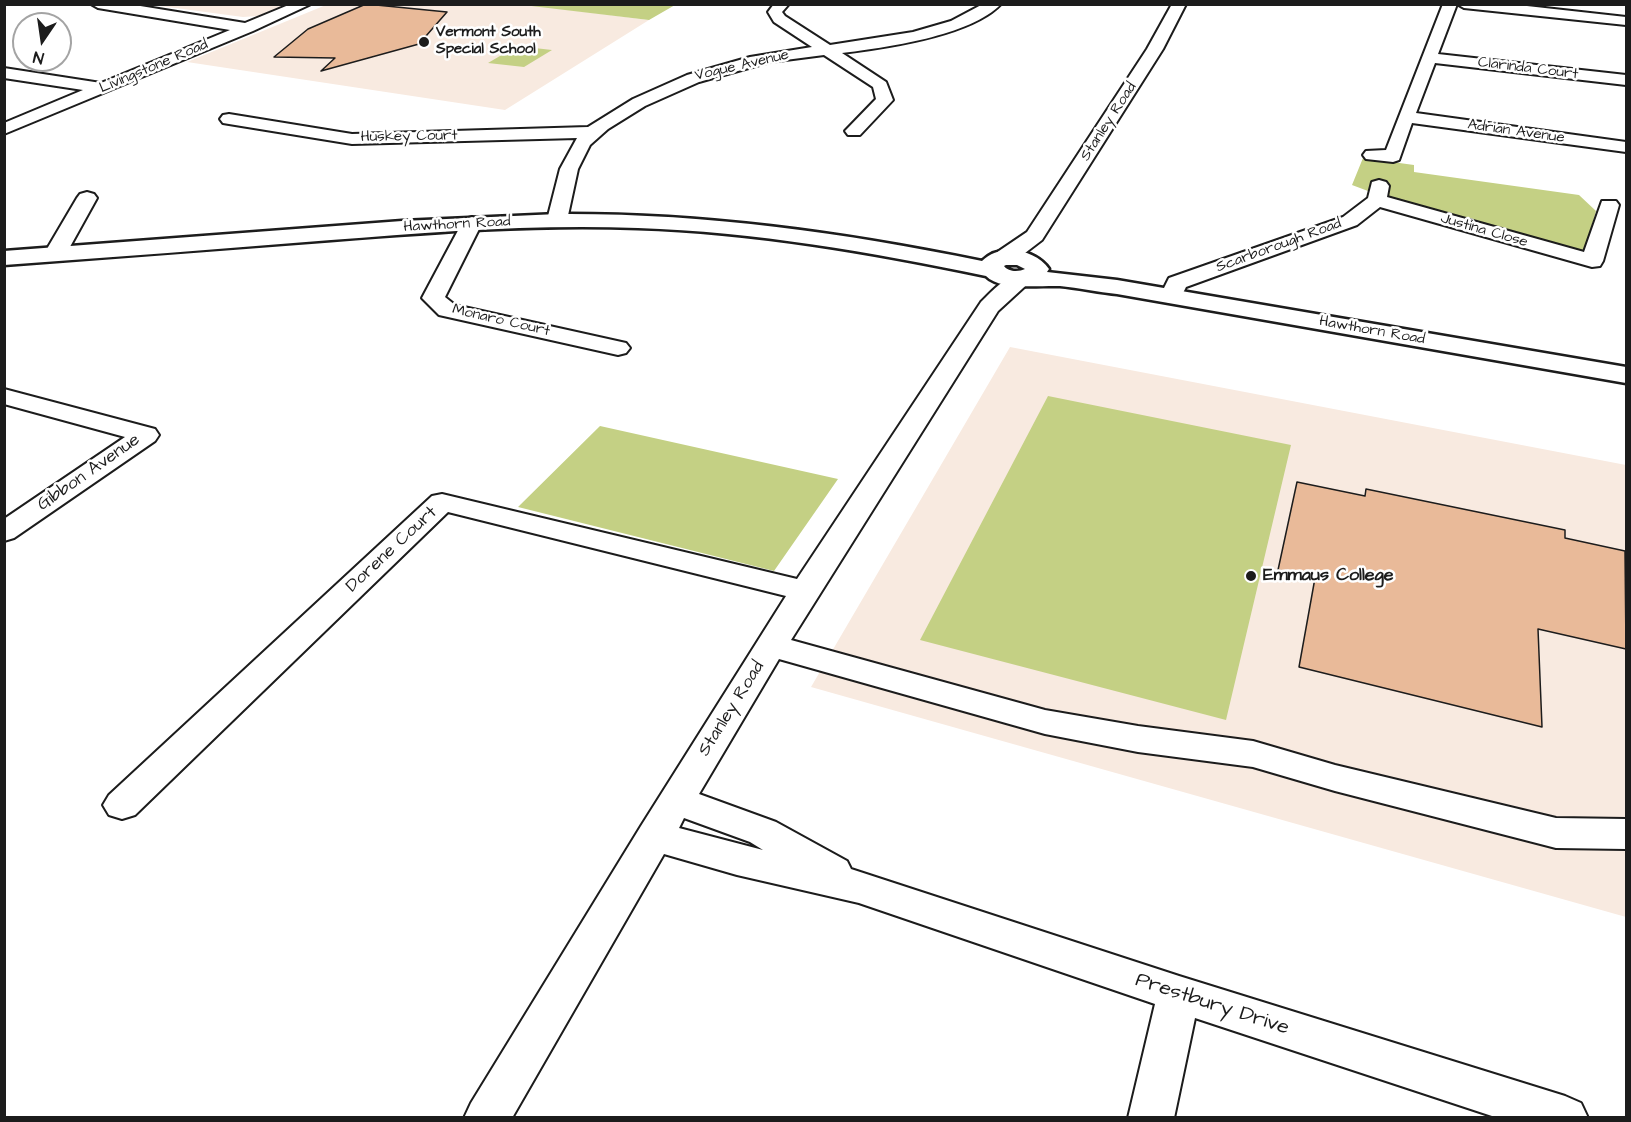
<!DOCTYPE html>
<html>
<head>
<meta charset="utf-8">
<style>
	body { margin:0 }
	#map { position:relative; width:1631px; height:1122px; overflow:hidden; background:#fff; font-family:"Architects Daughter",sans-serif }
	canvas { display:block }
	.frame { position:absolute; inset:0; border:6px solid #1c1c1c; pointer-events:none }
	.north { position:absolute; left:12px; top:12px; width:60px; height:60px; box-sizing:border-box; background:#fff; border:2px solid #a4a4a4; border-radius:50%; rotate:193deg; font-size:16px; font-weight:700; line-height:24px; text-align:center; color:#1c1c1c }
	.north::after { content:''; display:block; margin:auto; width:21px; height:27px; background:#1c1c1c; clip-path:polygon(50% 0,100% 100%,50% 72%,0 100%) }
</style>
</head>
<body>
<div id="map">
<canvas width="1631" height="1122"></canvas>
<div class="frame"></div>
<div class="north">N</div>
</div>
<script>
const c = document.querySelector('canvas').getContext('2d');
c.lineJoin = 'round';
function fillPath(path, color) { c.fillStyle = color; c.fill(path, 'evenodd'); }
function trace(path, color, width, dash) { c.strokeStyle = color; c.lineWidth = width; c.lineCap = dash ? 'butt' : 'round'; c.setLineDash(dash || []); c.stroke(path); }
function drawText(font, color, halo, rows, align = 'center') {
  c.font = font + ' "Architects Daughter",sans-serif'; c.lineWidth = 5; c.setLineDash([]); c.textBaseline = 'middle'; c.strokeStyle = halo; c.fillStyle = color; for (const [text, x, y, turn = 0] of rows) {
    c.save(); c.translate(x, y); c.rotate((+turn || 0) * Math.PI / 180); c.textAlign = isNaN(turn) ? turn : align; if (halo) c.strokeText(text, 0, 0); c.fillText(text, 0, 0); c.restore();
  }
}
const built = new Path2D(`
	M 523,4 L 649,20 L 505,110 L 187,62 L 326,5 Z
	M 153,5 L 284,4 L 284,5 L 257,16 L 243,17 Z
	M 1010,347 L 1626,465 L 1626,917 L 811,687 Z`);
const green = new Path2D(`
	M 523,5 L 675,5 L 649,20 Z
	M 517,46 L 552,50 L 524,67 L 488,63 Z
	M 1363,158 L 1414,165 L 1414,172 L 1579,195 L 1596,211 L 1583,256 L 1400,203 L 1352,185 Z
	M 1048,396 L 1291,445 L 1226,720 L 920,640 Z
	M 600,426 L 838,479 L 774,571 L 518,507 Z`);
const building = new Path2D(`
	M 366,4 L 447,12 L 419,44 L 321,71 L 335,58 L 274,57 L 308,29 Z
	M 1297,482 L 1365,496 L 1366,489 L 1565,530 L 1565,538 L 1625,551 L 1626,649 L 1538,629 L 1542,727 L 1299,667 L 1315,578 L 1278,570 Z`);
const minor = new Path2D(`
	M 91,4 L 128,4 L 245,23 L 291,4 L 311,4 L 253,31 L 4,134 L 4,123 L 83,90 L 4,78 L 4,68 L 101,83 L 230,30 L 98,8 Z
	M 774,4 L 789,4 L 782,12 L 785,16 L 830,45 L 913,32 L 951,21 L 983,4 L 1001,4 C 971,36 884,48 842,53 L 886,82 L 893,100 L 860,135 L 848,135 L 845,131 L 876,99 L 873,87 L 824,55 L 770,62 L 699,82 L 645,106 L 608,129 L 590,145 L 578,169 L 567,220 L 564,224 L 550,224 L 547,220 L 560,169 L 577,138 L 352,144 L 229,124 L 223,123 L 220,119 L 223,115 L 229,114 L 352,134 L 588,127 L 633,99 L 687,75 L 750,57 L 812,47 L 774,22 L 768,12 Z
	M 1172,4 L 1186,4 L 1163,49 L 1042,240 L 1012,263 L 1004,264 L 996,263 L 993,258 L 996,253 L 1027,232 L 1147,49 Z
	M 1443,4 L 1457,4 L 1438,54 L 1626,75 L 1626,85 L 1435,63 L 1416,113 L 1626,142 L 1626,152 L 1412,123 L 1399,160 L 1393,162 L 1366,159 L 1363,155 L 1366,151 L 1386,150 Z
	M 1457,4 L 1509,4 L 1626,17 L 1626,25 L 1464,8 Z
	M 1379,180 L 1386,182 L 1389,186 L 1387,197 L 1584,252 L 1602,201 L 1616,201 L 1619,205 L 1603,261 L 1600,266 L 1592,267 L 1380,207 L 1357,225 L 1186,287 L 1179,301 L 1171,303 L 1163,301 L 1160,296 L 1169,278 L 1343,217 L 1368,198 L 1372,182 Z
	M 87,192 L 94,194 L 97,198 L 66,254 L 62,258 L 55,260 L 48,258 L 44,254 L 77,198 L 80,194 Z
	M 472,217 L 479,219 L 482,223 L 445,297 L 455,305 L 626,343 L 630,348 L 626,353 L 618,355 L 439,315 L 422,298 L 462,223 L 465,219 Z
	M 1023,271 L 1031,273 L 1034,278 L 998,311 L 791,640 L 1045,710 L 1138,726 L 1253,741 L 1335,765 L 1556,818 L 1626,819 L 1626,849 L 1556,848 L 1335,791 L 1253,767 L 1138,752 L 1045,734 L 779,659 L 699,794 L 776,822 L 847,861 L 851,869 L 1179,976 L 1565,1096 L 1581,1103 L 1588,1118 L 1498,1118 L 1195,1018 L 1174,1118 L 1128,1118 L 1155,1004 L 859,903 L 737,875 L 664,854 L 512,1118 L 464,1118 L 471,1103 L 641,826 L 786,596 L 448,512 L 135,815 L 122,819 L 109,815 L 103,805 L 109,795 L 432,496 L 442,494 L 797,579 L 981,302 C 993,290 1006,276 1023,271 ZM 684,818 L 750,842 L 763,850 L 679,828 Z
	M 4,389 L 155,429 L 159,435 L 155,441 L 14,538 L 4,541 L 4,519 L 125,437 L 4,404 Z`);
const major = new Path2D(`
	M 558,214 C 702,213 841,232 982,261 C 1000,243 1035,249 1049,269 L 1047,272 L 1117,280 L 1626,367 L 1626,383 L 1117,294 C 1098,292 1079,288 1060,286 C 1041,285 1000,291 986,276 C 871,252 755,232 638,228 C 536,224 433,232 331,240 C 222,249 113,257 4,265 L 4,251 L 402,221 ZM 1006,265 L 1017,265 L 1025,269 C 1019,272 1008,272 1004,266 Z`);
const markers = [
	[424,42,6,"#1c1c1c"],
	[1251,576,6,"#1c1c1c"]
];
const farPoinames = [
	["Vermont South",436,33],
	["Special School",436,50]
];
const farStreetnames = [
	["Vogue Avenue",742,66,-13],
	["Livingstone Road",154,67,-23],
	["Clarinda Court",1528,69,7],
	["Stanley Road",1109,122,-57],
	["Adrian Avenue",1516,132,8],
	["Huskey Court",409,137,-1],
	["Hawthorn Road",457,225,-3],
	["Justina Close",1484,231,16],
	["Scarborough Road",1279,246,-20],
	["Monaro Court",501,321,13],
	["Hawthorn Road",1372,331,10]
];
const streetNames = [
	["Gibbon Avenue",89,473,-35],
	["Dorene Court",392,550,-43],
	["Stanley Road",732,709,-58]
];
const poiNames = [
	["Emmaus College",1263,576]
];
const nearStreetnames = [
	["Prestbury Drive",1212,1005,18]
];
fillPath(built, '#f8eae0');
fillPath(green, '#c4d084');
fillPath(building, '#e9ba99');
trace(building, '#1c1c1c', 1.5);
trace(minor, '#1c1c1c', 4);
trace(major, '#1c1c1c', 5);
fillPath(minor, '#fff');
fillPath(major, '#fff');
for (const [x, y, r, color] of markers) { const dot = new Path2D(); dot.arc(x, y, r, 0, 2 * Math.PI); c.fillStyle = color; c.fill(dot); trace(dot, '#fff', 2); }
drawText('bold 15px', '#1c1c1c', '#fff', farPoinames, 'left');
drawText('15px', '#1c1c1c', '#fff', farStreetnames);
drawText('18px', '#1c1c1c', '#fff', streetNames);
drawText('bold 18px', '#1c1c1c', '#fff', poiNames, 'left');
drawText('21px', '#1c1c1c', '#fff', nearStreetnames);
</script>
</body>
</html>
